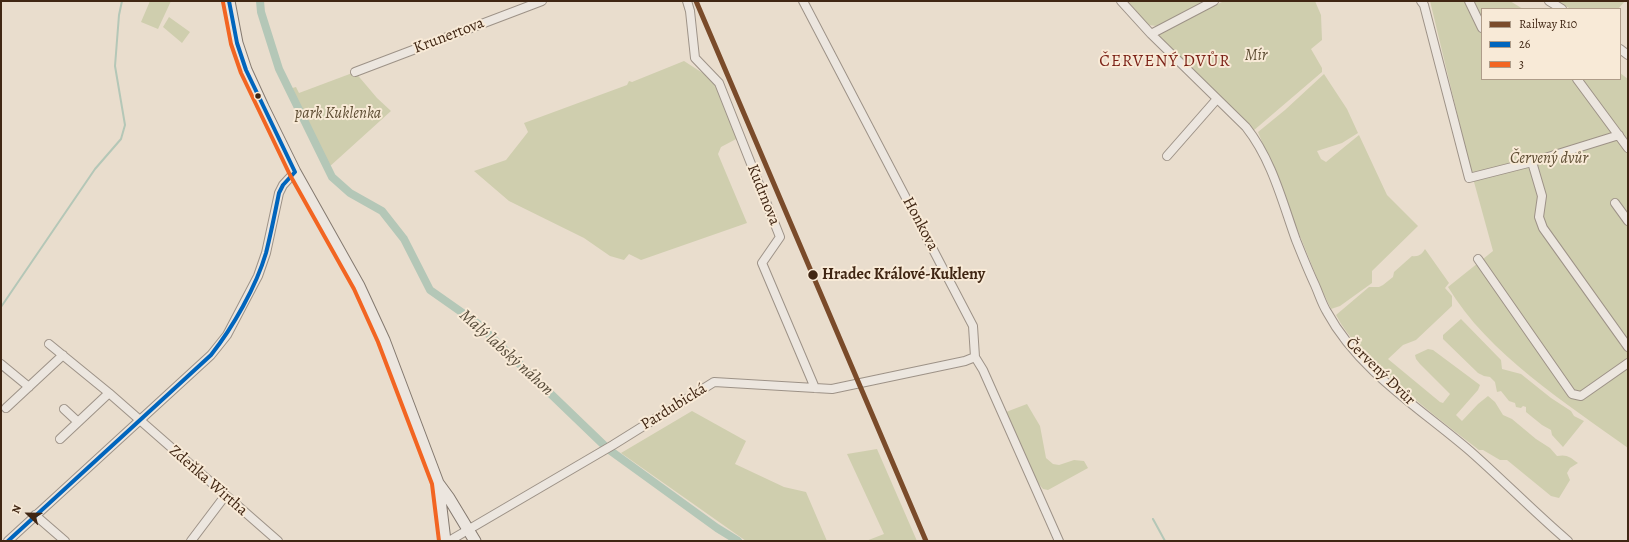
<!DOCTYPE html>
<html>
<head>
<meta charset="utf-8">
<style>
	body { margin:0 }
	#map { position:relative; width:1629px; height:542px; overflow:hidden; background:#e9ddcd; font-family:Alegreya,serif }
	canvas { display:block }
	.frame { position:absolute; inset:0; border:2px solid #402613; pointer-events:none }
	.legend { position:absolute; left:1481px; top:8px; width:140px; height:72px; box-sizing:border-box; background:#f8ead7; border:1px solid #ae9c89; margin:0; padding:5px 7px; list-style:none; font-size:12px; color:#402613 }
	.legend li { display:flex; align-items:center; gap:8px; height:20px }
	.legend b { width:20px; border:1px solid #ae9c89 }
	.north { position:absolute; left:8px; top:494px; width:40px; height:40px; -webkit-text-stroke:3px #f8ead7; paint-order:stroke; rotate:292deg; font-size:11px; font-weight:700; line-height:16px; text-align:center; color:#402613 }
	.north::after { content:''; display:block; margin:auto; width:14px; height:18px; background:#402613; clip-path:polygon(50% 0,100% 100%,50% 72%,0 100%) }
</style>
</head>
<body>
<div id="map">
<canvas width="1629" height="542"></canvas>
<div class="frame"></div>
<ul class="legend">
<li><b style="height:5px;background:#7a4b2a"></b>Railway R10</li>
<li><b style="height:5px;background:#0065bd"></b>26</li>
<li><b style="height:5px;background:#f26522"></b>3</li>
</ul>
<div class="north">N</div>
</div>
<script>
const c = document.querySelector('canvas').getContext('2d');
c.lineJoin = 'round';
function fillPath(path, color) { c.fillStyle = color; c.fill(path, 'evenodd'); }
function trace(path, color, width, dash) { c.strokeStyle = color; c.lineWidth = width; c.lineCap = dash ? 'butt' : 'round'; c.setLineDash(dash || []); c.stroke(path); }
function drawText(font, color, halo, rows, align = 'center') {
  c.font = font + ' Alegreya,serif'; c.lineWidth = 4; c.setLineDash([]); c.textBaseline = 'middle'; c.strokeStyle = halo; c.fillStyle = color; for (const [text, x, y, turn = 0] of rows) {
    c.save(); c.translate(x, y); c.rotate((+turn || 0) * Math.PI / 180); c.textAlign = isNaN(turn) ? turn : align; if (halo) c.strokeText(text, 0, 0); c.fillText(text, 0, 0); c.restore();
  }
}
const green = new Path2D(`
	M 150,1 L 171,1 L 158,29 L 141,22 Z
	M 1128,1 L 1208,1 L 1157,26 L 1148,25 Z
	M 1224,1 L 1315,1 L 1321,15 L 1322,40 L 1311,49 L 1322,68 L 1322,72 L 1253,131 L 1156,34 Z
	M 1430,1 L 1510,1 L 1523,9 L 1482,9 L 1482,79 L 1620,79 L 1620,73 L 1628,79 L 1628,448 C 1566,403 1488,354 1448,287 L 1493,251 L 1471,171 Z
	M 1556,1 L 1625,1 L 1618,9 L 1571,9 Z
	M 169,17 L 190,32 L 182,43 L 163,27 Z
	M 684,61 L 715,81 L 738,138 L 721,147 L 718,154 L 747,223 L 641,260 L 629,254 L 624,260 L 610,256 L 584,238 L 509,201 L 474,171 L 506,160 L 528,132 L 524,123 L 627,85 L 629,81 L 632,82 Z
	M 355,72 L 377,98 L 391,111 L 328,168 L 289,89 L 296,87 L 299,93 Z
	M 1324,74 L 1347,109 L 1358,133 L 1342,143 L 1317,151 L 1321,159 L 1326,162 L 1359,135 L 1387,195 L 1418,226 L 1372,271 L 1372,283 L 1340,306 L 1331,309 L 1321,288 L 1258,132 L 1285,110 Z
	M 1425,249 L 1449,283 L 1445,288 L 1452,296 L 1452,306 L 1416,340 L 1403,345 L 1388,359 L 1440,402 L 1443,403 L 1450,394 L 1420,364 L 1416,359 L 1415,355 L 1428,349 L 1433,350 L 1480,385 L 1478,390 L 1456,415 L 1462,421 L 1478,404 L 1488,396 L 1495,402 L 1503,415 L 1512,419 L 1536,439 L 1550,448 L 1557,456 C 1567,454 1570,457 1578,463 L 1570,468 L 1567,473 L 1570,480 L 1559,498 L 1551,496 L 1507,460 L 1500,460 L 1483,450 L 1479,450 C 1447,426 1416,401 1386,374 C 1368,357 1348,338 1336,315 L 1369,287 L 1379,287 L 1383,285 L 1393,277 L 1394,272 L 1412,256 C 1419,257 1422,254 1425,249 Z
	M 1461,319 L 1501,360 L 1502,369 L 1521,374 L 1551,398 L 1571,411 L 1574,416 L 1584,421 L 1563,447 L 1552,435 L 1551,430 L 1542,425 L 1526,412 L 1526,407 L 1523,406 L 1521,408 L 1516,407 L 1515,403 L 1509,401 L 1501,391 L 1497,392 L 1495,382 L 1490,377 L 1484,376 L 1478,373 L 1443,339 L 1443,335 Z
	M 1027,404 L 1040,426 L 1046,458 L 1053,464 L 1059,465 L 1074,460 L 1084,461 L 1088,468 L 1048,490 L 1043,489 C 1028,472 1016,434 1006,412 Z
	M 692,411 L 746,441 L 735,464 L 784,487 L 806,492 L 827,541 L 746,541 L 621,453 Z
	M 877,449 L 917,541 L 866,541 L 884,534 L 847,454 Z`);
const stream = new Path2D(`
	M 1,307 L 95,169 L 121,139 L 125,125 L 115,66 L 119,15 L 122,1
	M 1153,519 L 1165,541`);
const canal = new Path2D(`
	M 260,1 L 261,12 L 279,69 L 332,177 L 350,193 L 382,211 L 404,239 L 430,290 L 477,323 L 608,449 L 717,528 L 738,541`);
const street = new Path2D(`
	M 687,1 L 690,11 L 695,58 L 719,83 L 780,237 L 762,263 L 815,388
	M 803,1 L 973,326 L 975,357 L 983,370 L 1059,541
	M 1121,1 L 1151,34 L 1246,127 C 1272,160 1282,201 1296,240 C 1302,255 1308,270 1315,285 C 1319,294 1322,304 1327,312 C 1359,371 1420,408 1470,451 C 1503,480 1534,512 1568,541
	M 1421,1 L 1424,5 L 1469,178 L 1532,162 L 1619,135
	M 1469,1 L 1482,28
	M 1549,1 L 1562,9
	M 1151,34 L 1214,1
	M 1620,49 L 1628,55
	M 355,72 L 542,1
	M 1577,79 L 1628,148
	M 1167,156 L 1217,99
	M 1532,162 L 1542,196 L 1539,217 L 1543,228 L 1628,347
	M 1615,203 L 1628,221
	M 1478,259 L 1572,394 L 1581,396 L 1628,363
	M 49,344 L 109,393 L 278,541
	M 1,364 L 29,387
	M 6,408 L 63,355
	M 64,409 L 78,422
	M 60,439 L 109,393
	M 35,515 L 65,541
	M 8,541 L 211,355 L 227,335 L 258,276 L 266,253 L 279,193 L 283,185 L 295,172
	M 191,541 L 225,496
	M 449,541 L 613,445 L 714,382 L 832,389 L 965,361 L 975,357`);
const secondary = new Path2D(`
	M 229,1 L 237,43 L 246,70 L 263,107 L 295,172 L 359,286 L 384,340 L 438,483 L 445,541
	M 438,483 L 449,498 L 475,541`);
const bus1 = new Path2D(`
	M 8,541 L 211,355 C 233,327 256,287 266,253 C 271,233 275,213 279,193 L 283,185 L 295,172 L 246,70 L 237,43 L 229,1`);
const bus2 = new Path2D(`
	M 223,2 L 231,44 L 241,73 L 290,175 L 354,289 L 378,342 L 432,484 L 439,541`);
const rail1 = new Path2D(`
	M 696,1 L 926,541`);
const markers = [
	[258,96,3.5,"#402613"],
	[813,275,5.5,"#402613"]
];
const streetNames = [
	["Krunertova",449,36,-21],
	["Kudrnova",763,195,68],
	["Honkova",920,224,62],
	["Červený Dvůr",1380,372,44],
	["Pardubická",674,407,-32],
	["Zdeňka Wirtha",208,481,41]
];
const parkNames = [
	["Mír",1256,56],
	["park Kuklenka",338,114],
	["Červený dvůr",1549,159]
];
const stopNames = [
	["Hradec Králové-Kukleny",822,275]
];
const neighbourhoodNames = [
	["ČERVENÝ DVŮR",1165,62]
];
const waterNames = [
	["Malý labský náhon",506,353,42]
];
fillPath(green, '#cfceae');
trace(stream, '#b4c7b7', 2);
trace(canal, '#b4c7b7', 8);
trace(street, '#9d9287', 10);
trace(secondary, '#84796f', 13);
trace(street, '#ece6df', 8);
trace(secondary, '#ece6df', 11);
trace(bus1, '#0065bd', 4);
trace(bus2, '#f26522', 4);
trace(rail1, '#7a4b2a', 5);
for (const [x, y, r, color] of markers) { const dot = new Path2D(); dot.arc(x, y, r, 0, 2 * Math.PI); c.fillStyle = color; c.fill(dot); trace(dot, '#f8ead7', 1.5); }
drawText('16px', '#402613', '#f8ead7', streetNames);
drawText('italic 16px', '#5e4d33', '#f8ead7', parkNames);
drawText('bold 16px', '#402613', '#f8ead7', stopNames, 'left');
c.letterSpacing = '1px';
drawText('17px', '#7a1f14', '#f8ead7', neighbourhoodNames);
c.letterSpacing = '0px';
drawText('italic 17px', '#574c3a', '#f8ead7', waterNames);
</script>
</body>
</html>
